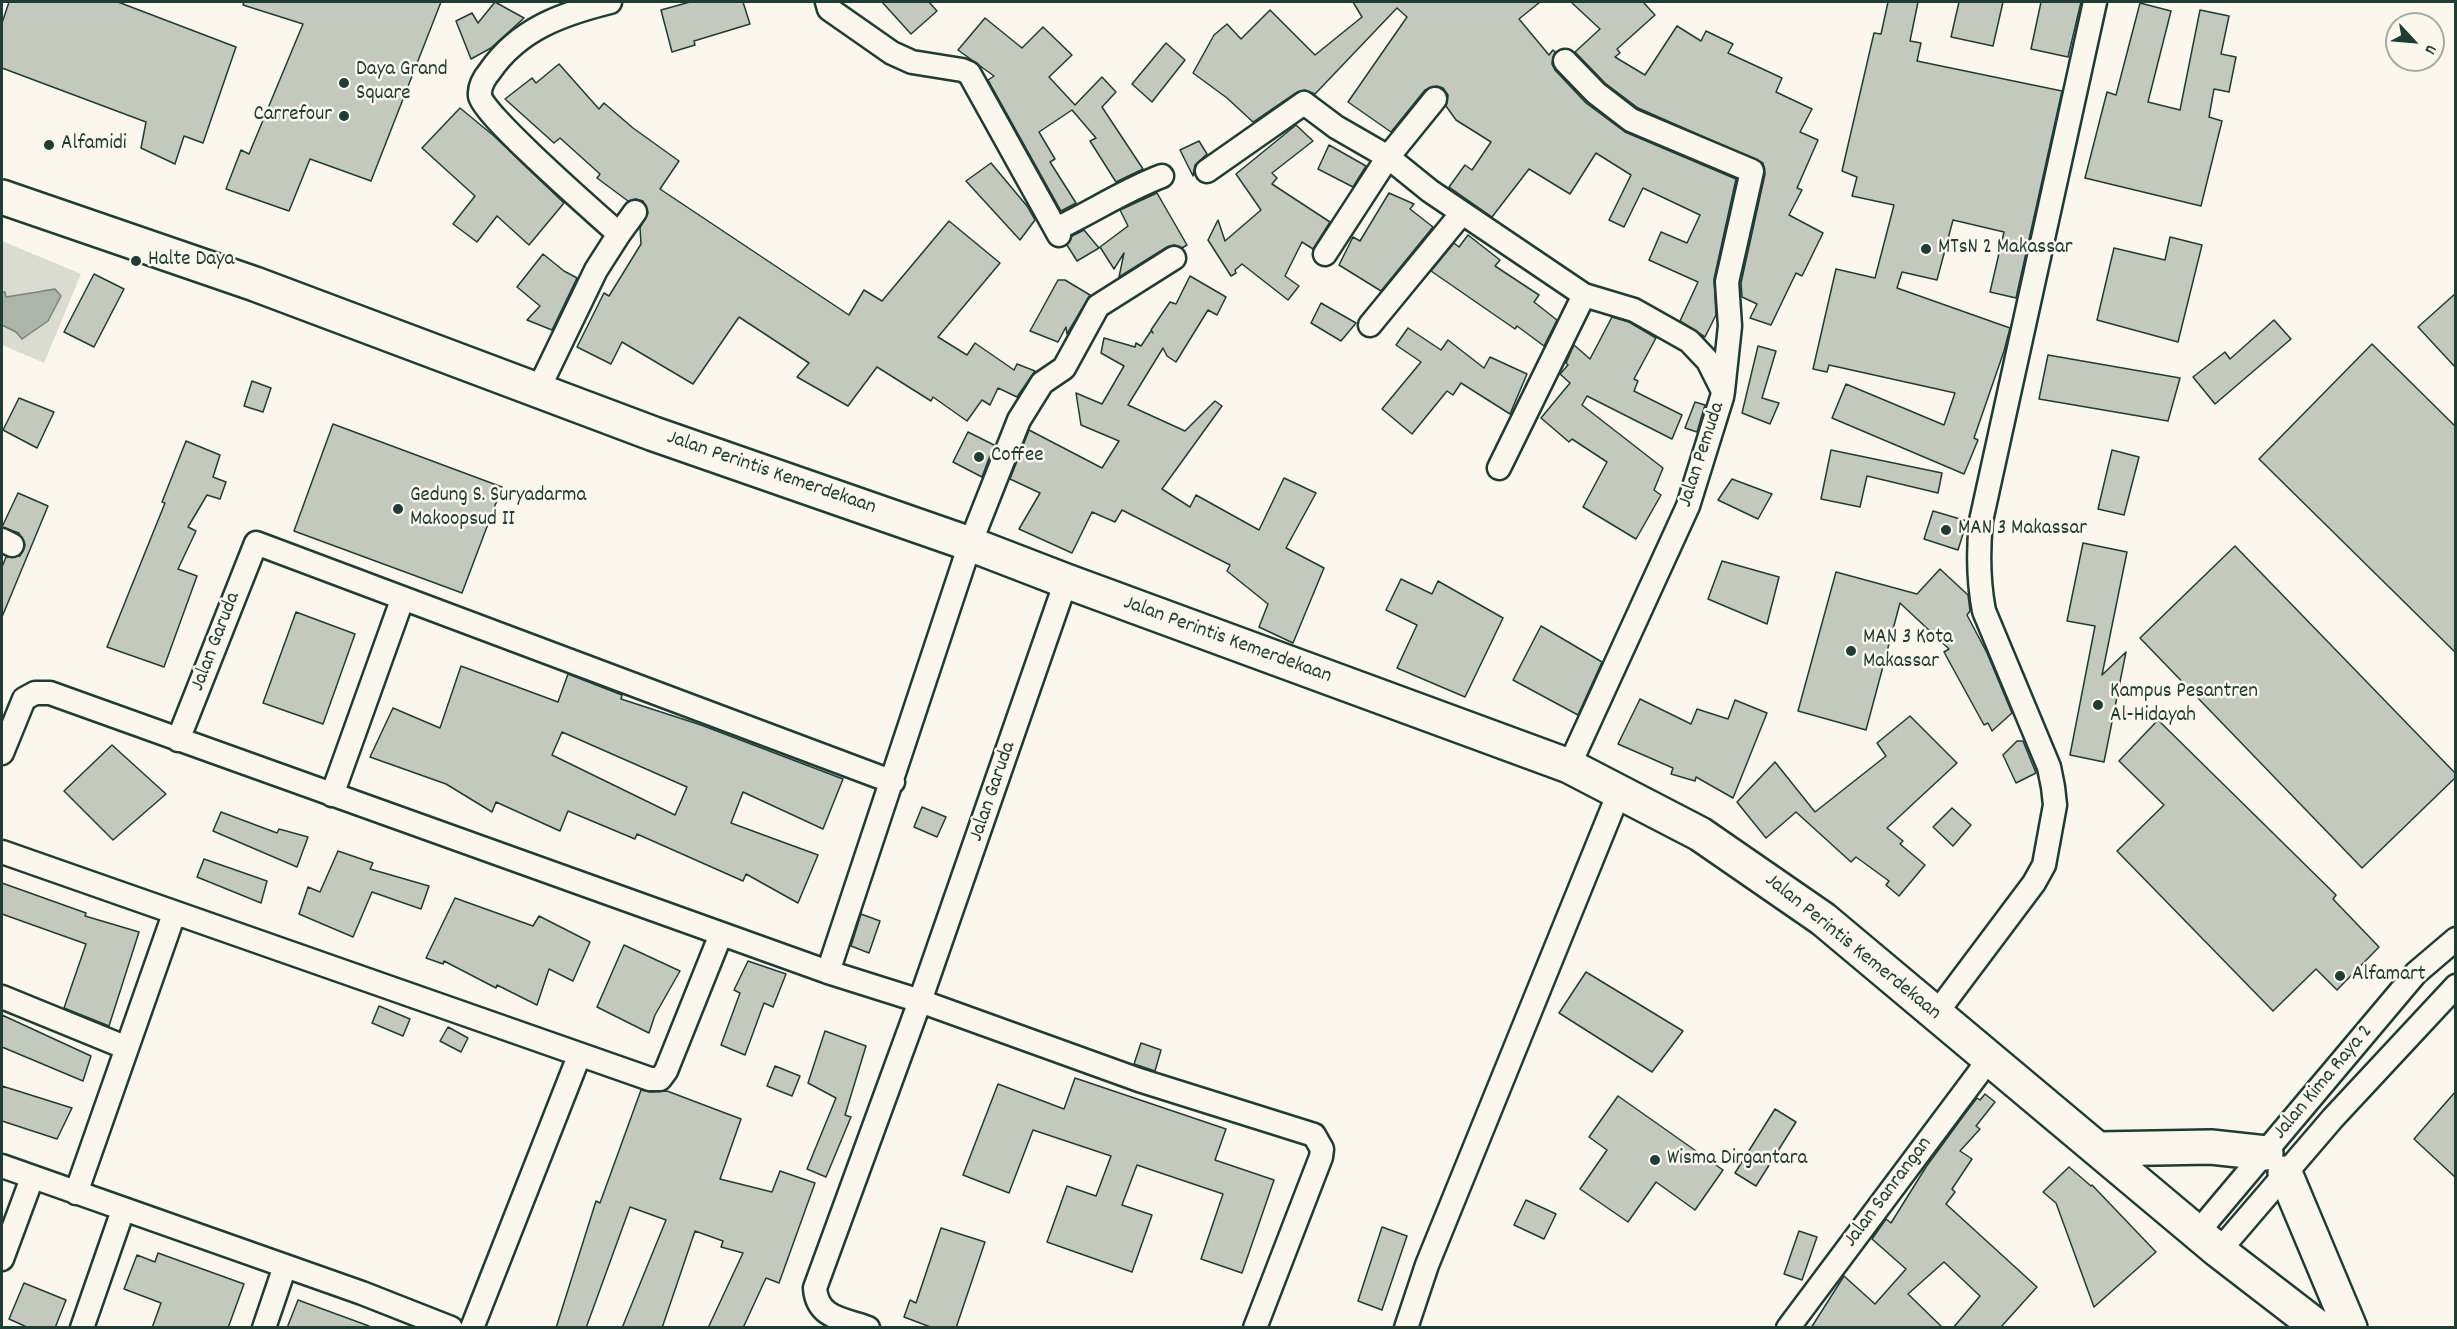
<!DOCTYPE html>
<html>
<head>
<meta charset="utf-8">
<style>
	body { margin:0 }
	#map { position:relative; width:2457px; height:1329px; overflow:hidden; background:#fbf7ec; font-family:Dekko,sans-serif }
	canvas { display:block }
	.frame { position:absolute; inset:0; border:3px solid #1f3d34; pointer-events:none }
	.north { position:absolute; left:2385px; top:12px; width:60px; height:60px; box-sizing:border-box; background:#fbf7ec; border:2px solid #a3ada2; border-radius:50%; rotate:116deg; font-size:16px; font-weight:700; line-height:24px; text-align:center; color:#1f3d34 }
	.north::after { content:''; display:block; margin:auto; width:21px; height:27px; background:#1f3d34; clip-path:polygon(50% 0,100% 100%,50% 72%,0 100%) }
</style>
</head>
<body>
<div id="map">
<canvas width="2457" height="1329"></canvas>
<div class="frame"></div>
<div class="north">U</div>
</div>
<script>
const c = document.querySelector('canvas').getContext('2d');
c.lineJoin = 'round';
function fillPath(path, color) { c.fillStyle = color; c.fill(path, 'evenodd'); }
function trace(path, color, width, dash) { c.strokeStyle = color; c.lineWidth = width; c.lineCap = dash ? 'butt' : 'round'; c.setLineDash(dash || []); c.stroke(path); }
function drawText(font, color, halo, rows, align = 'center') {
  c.font = font + ' Dekko,sans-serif'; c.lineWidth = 5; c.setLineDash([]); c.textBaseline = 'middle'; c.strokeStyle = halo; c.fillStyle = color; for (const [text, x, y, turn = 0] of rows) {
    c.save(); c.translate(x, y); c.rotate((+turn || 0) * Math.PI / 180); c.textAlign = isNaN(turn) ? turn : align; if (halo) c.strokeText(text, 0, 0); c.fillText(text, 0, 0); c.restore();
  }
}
const green = new Path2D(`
	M 2,241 L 81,274 L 44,363 L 2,345 L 2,325 L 16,332 L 22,339 L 48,321 L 60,296 L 39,290 L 6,297 L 5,292 L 2,292 Z`);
const water = new Path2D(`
	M 55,289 L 61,296 L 48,321 L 22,339 L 16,332 L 2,325 L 2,292 L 5,292 L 6,297 Z`);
const building = new Path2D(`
	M 9,2 L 118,2 L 236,47 L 203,143 L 184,136 L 175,164 L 141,148 L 146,122 L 2,68 L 2,23 Z
	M 244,2 L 441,2 L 371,181 L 310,159 L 289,211 L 226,189 L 241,150 L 249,154 L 303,24 L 243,5 Z
	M 495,2 L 524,18 L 491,48 L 471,59 L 456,21 L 472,13 L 478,23 Z
	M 690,2 L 743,2 L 750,24 L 694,41 L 695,45 L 672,52 L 661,10 Z
	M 882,2 L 929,2 L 937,11 L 911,34 Z
	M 1353,2 L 1540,2 L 1519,19 L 1549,55 L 1553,50 L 1555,52 L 1552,64 L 1555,70 L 1586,103 L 1625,132 L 1736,179 L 1714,279 L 1716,315 L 1705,337 L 1680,321 L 1698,282 L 1649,260 L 1661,232 L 1687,243 L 1700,215 L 1643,188 L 1624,227 L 1609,220 L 1631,175 L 1596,153 L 1570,194 L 1529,169 L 1492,217 L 1449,187 L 1465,165 L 1472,170 L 1491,142 L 1456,120 L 1446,106 L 1448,95 L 1443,88 L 1437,86 L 1425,90 L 1391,132 L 1348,102 L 1407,17 L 1397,8 L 1315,94 L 1305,90 L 1297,92 L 1253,122 L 1227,98 L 1193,73 L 1214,35 L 1227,24 L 1241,39 L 1270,10 L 1315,55 L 1362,17 Z
	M 1571,2 L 1643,2 L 1655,15 L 1617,49 L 1620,53 L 1615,57 L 1645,75 L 1677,26 L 1701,41 L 1706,31 L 1733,44 L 1728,53 L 1782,78 L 1776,92 L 1812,109 L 1800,132 L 1818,140 L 1797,188 L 1802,190 L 1789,215 L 1823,233 L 1802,276 L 1796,273 L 1771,325 L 1750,318 L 1757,304 L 1742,297 L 1741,283 L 1765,174 L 1763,163 L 1638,108 L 1605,83 L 1575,52 L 1600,29 Z
	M 1888,2 L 1918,2 L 1910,41 L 1921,43 L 1917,61 L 2062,91 L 2016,298 L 1990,292 L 2004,232 L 1953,220 L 1937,280 L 1902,272 L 1897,288 L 2010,328 L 2004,351 L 1974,438 L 1978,440 L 1964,474 L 1832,418 L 1846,384 L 1944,425 L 1955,393 L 1829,365 L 1827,372 L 1813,369 L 1836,269 L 1875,278 L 1894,205 L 1852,196 L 1857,177 L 1842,171 L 1874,33 L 1881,34 Z
	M 1959,2 L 2003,2 L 1993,46 L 1951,37 Z
	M 2041,2 L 2081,2 L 2068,57 L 2031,49 Z
	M 2140,3 L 2171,11 L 2148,102 L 2180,110 L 2200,10 L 2229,16 L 2221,54 L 2236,57 L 2229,92 L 2214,89 L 2209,117 L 2222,121 L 2201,206 L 2085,178 L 2107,92 L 2116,95 Z
	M 985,18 L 1022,48 L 1043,27 L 1072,55 L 1049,77 L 1075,105 L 1102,77 L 1116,92 L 1102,107 L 1143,169 L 1116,182 L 1090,141 L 1096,138 L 1072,110 L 1039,132 L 1055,159 L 1050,162 L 1076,203 L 1061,211 L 988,80 L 994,76 L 958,50 Z
	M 1166,43 L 1185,60 L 1152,102 L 1132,84 Z
	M 559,64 L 599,109 L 604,103 L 633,128 L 679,161 L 660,189 L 849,315 L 864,290 L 882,301 L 949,221 L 1000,263 L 938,337 L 967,355 L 975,343 L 1014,370 L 1017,364 L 1035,371 L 1017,397 L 998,388 L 990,405 L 982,400 L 967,421 L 933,397 L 931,401 L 877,367 L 848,406 L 797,377 L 809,363 L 739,317 L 693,384 L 622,342 L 611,364 L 577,347 L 604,293 L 609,296 L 641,244 L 640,228 L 648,213 L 643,201 L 636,199 L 628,201 L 597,178 L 600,174 L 560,138 L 554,143 L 505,99 L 532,78 L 536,83 Z
	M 460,108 L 494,136 L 564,203 L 529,245 L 497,216 L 477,242 L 453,224 L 475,196 L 422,148 Z
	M 1296,125 L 1313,141 L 1272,173 L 1277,178 L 1272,184 L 1330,222 L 1313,249 L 1302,242 L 1285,276 L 1299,286 L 1288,300 L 1242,264 L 1235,270 L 1236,273 L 1231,276 L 1208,240 L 1218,220 L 1225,241 L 1261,210 L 1236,174 Z
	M 1199,141 L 1207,154 L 1195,165 L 1193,176 L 1180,150 Z
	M 1329,145 L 1366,166 L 1353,187 L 1318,169 Z
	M 991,163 L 1027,206 L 1035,220 L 1020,240 L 966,181 Z
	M 1157,193 L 1187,245 L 1182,248 L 1174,245 L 1167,247 L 1119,277 L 1124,253 L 1114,269 L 1100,247 L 1128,226 L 1120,210 Z
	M 1389,193 L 1414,204 L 1410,209 L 1433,227 L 1381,291 L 1339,265 L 1353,237 L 1360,241 Z
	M 1084,230 L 1099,248 L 1077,261 L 1067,245 L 1072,236 Z
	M 1468,235 L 1500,260 L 1495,266 L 1539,295 L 1534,302 L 1557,320 L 1544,346 L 1517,326 L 1515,329 L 1431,271 L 1454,243 L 1459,247 Z
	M 2170,237 L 2202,245 L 2178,342 L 2097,320 L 2114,248 L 2165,260 Z
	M 543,254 L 564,271 L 577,278 L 552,330 L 527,320 L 540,306 L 517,287 Z
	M 94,274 L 124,289 L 94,347 L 64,332 Z
	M 1190,276 L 1226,297 L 1217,315 L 1208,310 L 1176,362 L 1167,356 L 1163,348 L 1128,405 L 1185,431 L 1215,401 L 1222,406 L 1162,489 L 1190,507 L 1196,495 L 1259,530 L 1284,478 L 1316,493 L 1286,548 L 1324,568 L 1293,643 L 1259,627 L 1268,604 L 1227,571 L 1230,565 L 1122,510 L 1115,522 L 1092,512 L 1072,553 L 1019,529 L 1040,493 L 1010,479 L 1029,430 L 1102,468 L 1119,441 L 1081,425 L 1076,393 L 1102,404 L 1124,366 L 1101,353 L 1104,338 L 1135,347 L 1136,343 L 1141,346 L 1151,331 L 1153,333 L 1151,330 L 1170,302 L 1176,304 Z
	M 1058,280 L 1065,280 L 1090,295 L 1067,334 L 1066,327 L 1058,342 L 1030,331 Z
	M 2456,293 L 2456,368 L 2418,327 Z
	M 1321,303 L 1356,323 L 1341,341 L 1311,323 Z
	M 1612,317 L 1629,322 L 1656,338 L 1634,379 L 1638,381 L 1634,391 L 1682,415 L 1672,439 L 1587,396 L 1582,405 L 1663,468 L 1654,490 L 1661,495 L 1636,539 L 1583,507 L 1607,462 L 1572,439 L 1569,442 L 1541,418 L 1570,383 L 1560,374 L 1568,365 L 1566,363 L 1574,345 L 1590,359 Z
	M 2274,320 L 2291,339 L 2215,404 L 2193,377 L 2225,352 L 2230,359 Z
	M 1408,328 L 1441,350 L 1448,340 L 1484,368 L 1490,357 L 1527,374 L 1510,414 L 1461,383 L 1453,395 L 1447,391 L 1412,434 L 1382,409 L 1421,362 L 1396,345 Z
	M 2372,344 L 2456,427 L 2456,653 L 2259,459 Z
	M 1758,346 L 1776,351 L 1762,398 L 1779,403 L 1770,424 L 1742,413 Z
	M 2048,355 L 2180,378 L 2168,421 L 2039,399 Z
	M 252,381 L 271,388 L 263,412 L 244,406 Z
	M 19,398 L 54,412 L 37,448 L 3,430 Z
	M 1695,402 L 1705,405 L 1697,432 L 1685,428 Z
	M 333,424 L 502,487 L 462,593 L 294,531 Z
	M 968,432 L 994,445 L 982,477 L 953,462 Z
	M 186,441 L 220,455 L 213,477 L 226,482 L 220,499 L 207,495 L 188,527 L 196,531 L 178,569 L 197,576 L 164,667 L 107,647 L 165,503 L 162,502 Z
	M 1831,450 L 1942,473 L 1938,493 L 1867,476 L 1860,507 L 1821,499 Z
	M 2112,450 L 2139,457 L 2124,515 L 2098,509 Z
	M 1732,479 L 1772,494 L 1758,519 L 1718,500 Z
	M 18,493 L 48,506 L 2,617 L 2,567 L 6,557 L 20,556 L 25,545 L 19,533 L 2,527 Z
	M 1933,511 L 1967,521 L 1958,550 L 1924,539 Z
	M 2083,543 L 2127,552 L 2102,675 L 2126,652 L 2104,762 L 2070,755 L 2095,626 L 2067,621 Z
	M 2235,546 L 2456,774 L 2456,777 L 2362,868 L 2140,638 Z
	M 1722,561 L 1779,577 L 1767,624 L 1708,599 Z
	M 1940,569 L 1968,595 L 1970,611 L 1967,615 L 1987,653 L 2012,713 L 1992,731 L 1988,723 L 1984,725 L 1944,652 L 1949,649 L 1900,603 L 1866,730 L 1798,711 L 1836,572 L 1917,594 Z
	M 1401,579 L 1432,594 L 1438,581 L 1503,618 L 1465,697 L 1397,668 L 1417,625 L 1386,610 Z
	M 296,612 L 355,634 L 323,724 L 263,703 Z
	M 1541,626 L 1602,662 L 1578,715 L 1513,680 Z
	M 461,666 L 558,702 L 568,674 L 622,695 L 621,699 L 701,725 L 843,779 L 823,829 L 743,792 L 731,823 L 818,855 L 798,903 L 746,874 L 743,881 L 637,834 L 635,839 L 568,811 L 560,831 L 496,802 L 492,812 L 446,784 L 370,757 L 393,708 L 440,728 ZM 562,732 L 687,787 L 675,815 L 552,755 Z
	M 1640,699 L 1691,724 L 1697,709 L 1728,719 L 1735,700 L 1767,713 L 1733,798 L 1696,777 L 1695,781 L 1671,774 L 1673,768 L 1618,744 Z
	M 1910,716 L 1957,763 L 1887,828 L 1903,841 L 1900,844 L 1925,865 L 1899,896 L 1886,885 L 1889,881 L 1856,857 L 1851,862 L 1796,812 L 1766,838 L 1737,802 L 1775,762 L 1815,812 L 1886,756 L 1877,743 Z
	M 2158,720 L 2336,895 L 2333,899 L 2379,947 L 2337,990 L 2316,969 L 2273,1011 L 2117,851 L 2164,805 L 2119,761 Z
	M 2017,741 L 2023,741 L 2036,773 L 2016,783 L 2003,755 Z
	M 112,745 L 166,794 L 113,840 L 64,791 Z
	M 922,807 L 946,817 L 937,837 L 914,827 Z
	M 1952,808 L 1971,825 L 1953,846 L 1933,827 Z
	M 221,812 L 277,833 L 279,829 L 308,837 L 297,867 L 213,831 Z
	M 338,851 L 373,863 L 370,869 L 429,886 L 421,909 L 372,892 L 353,937 L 299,914 L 308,887 L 320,892 Z
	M 204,859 L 267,881 L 261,903 L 197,877 Z
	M 2,883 L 86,913 L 85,916 L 139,932 L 109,1026 L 64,1008 L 86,944 L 2,914 Z
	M 455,898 L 533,926 L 539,916 L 590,942 L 573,981 L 549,969 L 537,1005 L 497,985 L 496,988 L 444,961 L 443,964 L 426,958 Z
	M 861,914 L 880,921 L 869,953 L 851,946 Z
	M 624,945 L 680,971 L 655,1015 L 649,1033 L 597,1007 Z
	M 748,961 L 786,974 L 773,1007 L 764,1003 L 745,1055 L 721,1045 L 740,993 L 734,990 Z
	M 1586,972 L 1683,1031 L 1652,1072 L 1559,1013 Z
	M 379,1006 L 410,1019 L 403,1036 L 372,1023 Z
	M 2,1015 L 91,1056 L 83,1081 L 2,1047 Z
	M 448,1027 L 468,1038 L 461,1052 L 440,1041 Z
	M 825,1031 L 866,1046 L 845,1115 L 851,1117 L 826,1177 L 807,1169 L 836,1098 L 808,1083 Z
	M 1141,1043 L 1161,1050 L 1155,1071 L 1134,1064 Z
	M 775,1066 L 800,1076 L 792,1096 L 767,1086 Z
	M 1075,1078 L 1226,1129 L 1215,1160 L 1274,1180 L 1242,1273 L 1201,1259 L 1223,1194 L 1137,1165 L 1122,1205 L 1152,1215 L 1132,1272 L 1047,1242 L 1067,1186 L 1096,1196 L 1111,1156 L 1033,1130 L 1009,1193 L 963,1175 L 998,1084 L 1064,1109 Z
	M 2,1086 L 72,1108 L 57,1139 L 2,1121 Z
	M 641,1090 L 650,1092 L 667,1091 L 741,1119 L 720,1179 L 772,1192 L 780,1171 L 815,1183 L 779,1283 L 766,1278 L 743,1328 L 708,1328 L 743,1253 L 721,1247 L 723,1241 L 695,1231 L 662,1328 L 622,1328 L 666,1220 L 630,1207 L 586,1328 L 556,1328 L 596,1201 L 600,1203 Z
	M 2456,1091 L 2456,1178 L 2414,1139 Z
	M 1985,1094 L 1995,1102 L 1976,1126 L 1980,1129 L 1960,1151 L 1972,1159 L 1952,1189 L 1955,1192 L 1946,1204 L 2037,1287 L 2000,1328 L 1953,1328 L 1980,1296 L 1944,1262 L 1908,1294 L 1943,1328 L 1811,1328 L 1844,1276 L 1875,1304 L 1906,1269 L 1872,1239 L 1886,1219 L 1891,1223 L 1926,1167 L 1964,1115 L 1977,1098 L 1980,1100 Z
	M 1618,1096 L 1723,1170 L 1695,1210 L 1656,1182 L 1628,1222 L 1580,1189 L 1607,1150 L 1589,1137 Z
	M 1775,1109 L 1796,1122 L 1756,1186 L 1735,1173 Z
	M 2069,1167 L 2091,1186 L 2092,1185 L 2156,1252 L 2094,1307 L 2056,1203 L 2043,1192 Z
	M 1526,1200 L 1556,1214 L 1544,1239 L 1514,1225 Z
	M 1382,1227 L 1407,1236 L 1382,1310 L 1358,1301 Z
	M 941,1228 L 985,1242 L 956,1328 L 933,1328 L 904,1317 L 910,1300 L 916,1303 Z
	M 1799,1231 L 1817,1237 L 1802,1280 L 1784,1274 Z
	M 158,1253 L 244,1284 L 228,1328 L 152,1328 L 161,1303 L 124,1289 L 137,1255 L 155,1262 Z
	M 24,1283 L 66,1300 L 55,1328 L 29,1328 L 9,1319 Z
	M 298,1300 L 369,1326 L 368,1328 L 287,1328 Z`);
const street = new Path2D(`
	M 827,2 L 829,9 L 892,53 L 912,62 L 962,70 L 969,73 L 1059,235
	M 1565,61 L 1596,93 L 1631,120 L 1752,171 L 1727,282 L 1730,326 L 1723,391
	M 1207,171 L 1304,103 L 1336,127 L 1388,157 L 1430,191 L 1584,295 L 1634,310 L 1689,341 L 1708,361 L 1723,391 L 1722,397 L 1688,506 L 1569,766
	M 1056,229 C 1092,212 1125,190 1162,176
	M 619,234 L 635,212
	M 1325,254 L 1388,157 L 1435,99
	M 1370,325 L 1462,213
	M 538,390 L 596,270 L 619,234 C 599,216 482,114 480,96 C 479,87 485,77 490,71 C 519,29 562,14 610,2
	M 1499,468 L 1584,295
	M 2,540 L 12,545
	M 178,740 L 256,543 L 893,782
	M 2,753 L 24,699 L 35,693 L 50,693 L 828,972 L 920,1001 L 1139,1080 L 1314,1135 L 1322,1149 L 1321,1157 L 1255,1328
	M 332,795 L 402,600
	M 2,852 L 650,1079 L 660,1079 L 666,1071 L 721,934
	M 828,972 L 970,544 L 1019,420 L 1042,383 L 1064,368 L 1098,306 L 1174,258
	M 2,997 L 127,1048
	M 1935,1015 L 2034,883 L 2044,865 L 2055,805 L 2053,787 L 2049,767 L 1984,611 C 1978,580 1978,552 1981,521 L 2095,2
	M 2,1166 L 362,1293 L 451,1328
	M 76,1193 L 174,914
	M 2198,1232 L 2416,973 L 2456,939
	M 2219,1251 L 2333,1118 L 2456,986
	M 2,1259 L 32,1178
	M 82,1328 L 123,1210
	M 264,1328 L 285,1266
	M 472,1328 L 579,1056
	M 868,1328 C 843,1319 817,1318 815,1288 L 920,1001 L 1066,581
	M 1406,1328 L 1427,1265 L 1620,790
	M 1788,1328 L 1990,1058`);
const highway = new Path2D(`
	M 2,197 L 255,284 L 654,434 L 970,544 L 1066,581 L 1569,766 L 1700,834 L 1823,919 L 2219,1251 L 2319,1328
	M 2099,1149 L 2211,1147 L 2266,1153
	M 2285,1173 L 2350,1328`);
const markers = [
	[344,83,6,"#1f3d34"],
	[344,116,6,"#1f3d34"],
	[49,145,6,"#1f3d34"],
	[1926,249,6,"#1f3d34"],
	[136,261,6,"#1f3d34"],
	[979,457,6,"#1f3d34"],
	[398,509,6,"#1f3d34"],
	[1946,530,6,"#1f3d34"],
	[1851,651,6,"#1f3d34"],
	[2098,705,6,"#1f3d34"],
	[2340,976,6,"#1f3d34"],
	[1655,1160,6,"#1f3d34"]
];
const poiNames = [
	["Daya Grand",356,71],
	["Square",356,95],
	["Carrefour",332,116,"right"],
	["Alfamidi",61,145],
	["MTsN 2 Makassar",1938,249],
	["Halte Daya",148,261],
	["Coffee",991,457],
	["Gedung S. Suryadarma",410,497],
	["Makoopsud II",410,521],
	["MAN 3 Makassar",1958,530],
	["MAN 3 Kota",1863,639],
	["Makassar",1863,663],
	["Kampus Pesantren",2110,693],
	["Al-Hidayah",2110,717],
	["Alfamart",2352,976],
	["Wisma Dirgantara",1667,1160]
];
const streetNames = [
	["Jalan Pemuda",1703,455,-72],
	["Jalan Perintis Kemerdekaan",771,474,19],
	["Jalan Perintis Kemerdekaan",1227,641,20],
	["Jalan Garuda",217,642,-69],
	["Jalan Garuda",994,792,-71],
	["Jalan Perintis Kemerdekaan",1852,948,39],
	["Jalan Kima Raya 2",2324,1083,-50],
	["Jalan Sanrangan",1889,1193,-53]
];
fillPath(green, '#dbdcd1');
fillPath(water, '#adb4aa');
trace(water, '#74847b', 1.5);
fillPath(building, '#c4c9be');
trace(building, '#1f3d34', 1.5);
trace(street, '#1f3d34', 27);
trace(highway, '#1f3d34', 38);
trace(street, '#fbf7ec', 22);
trace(highway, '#fbf7ec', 33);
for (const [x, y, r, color] of markers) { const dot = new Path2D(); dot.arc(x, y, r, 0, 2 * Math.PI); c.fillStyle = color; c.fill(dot); trace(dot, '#fbf7ec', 2); }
drawText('21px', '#1f3d34', '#fbf7ec', poiNames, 'left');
drawText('21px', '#1f3d34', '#fbf7ec', streetNames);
</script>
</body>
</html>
